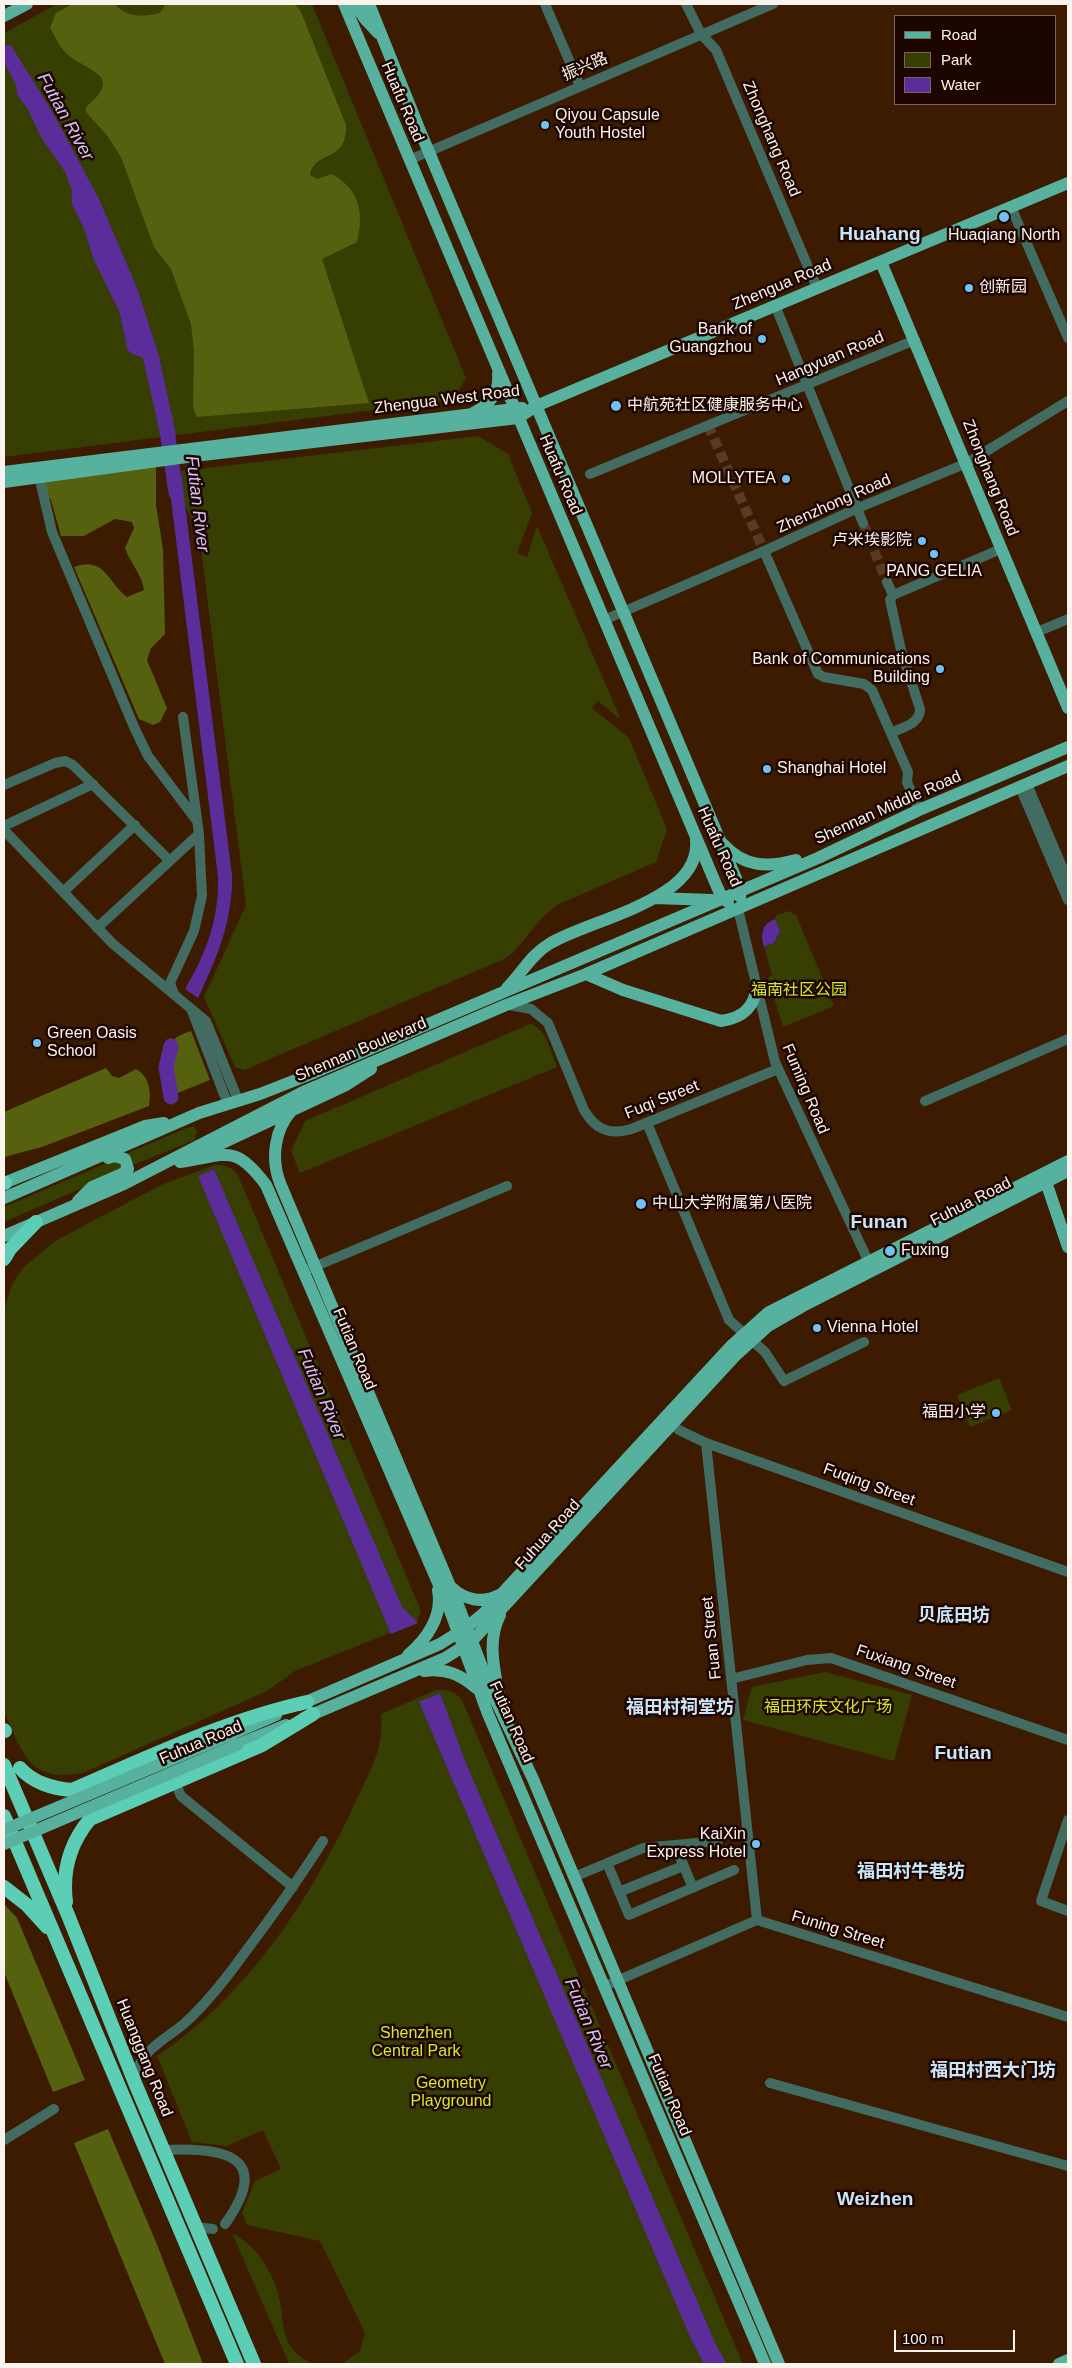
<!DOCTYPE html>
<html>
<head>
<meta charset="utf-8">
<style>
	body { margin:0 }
	#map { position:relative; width:1072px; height:2368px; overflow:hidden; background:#3c1b00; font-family:Arial,sans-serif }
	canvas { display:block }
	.frame { position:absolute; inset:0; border:5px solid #fbf3ee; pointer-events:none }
	.legend { position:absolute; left:894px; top:15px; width:162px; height:90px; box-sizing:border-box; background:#1e0600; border:1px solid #76655f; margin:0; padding:6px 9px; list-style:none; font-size:15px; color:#fbf3ee }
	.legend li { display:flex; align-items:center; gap:10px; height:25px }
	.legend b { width:25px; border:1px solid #76655f }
	.scale { position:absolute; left:894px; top:2330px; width:121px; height:22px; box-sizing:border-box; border:2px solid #fbf3ee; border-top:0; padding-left:6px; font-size:15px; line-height:18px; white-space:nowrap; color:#fbf3ee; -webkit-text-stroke:4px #1e0600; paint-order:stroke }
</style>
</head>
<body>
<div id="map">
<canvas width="1072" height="2368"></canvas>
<div class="frame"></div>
<ul class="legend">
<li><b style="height:6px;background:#56b29e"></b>Road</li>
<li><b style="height:14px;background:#363e02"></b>Park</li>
<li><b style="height:14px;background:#5a2d9b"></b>Water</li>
</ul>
<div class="scale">100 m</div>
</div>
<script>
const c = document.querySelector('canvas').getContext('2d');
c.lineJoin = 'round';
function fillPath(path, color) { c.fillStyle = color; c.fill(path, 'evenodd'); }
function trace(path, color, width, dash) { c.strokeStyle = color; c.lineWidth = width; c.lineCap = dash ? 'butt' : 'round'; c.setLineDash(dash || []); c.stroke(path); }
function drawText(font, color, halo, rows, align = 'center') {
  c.font = font + ' Arial,"Noto Sans SC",sans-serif'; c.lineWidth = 5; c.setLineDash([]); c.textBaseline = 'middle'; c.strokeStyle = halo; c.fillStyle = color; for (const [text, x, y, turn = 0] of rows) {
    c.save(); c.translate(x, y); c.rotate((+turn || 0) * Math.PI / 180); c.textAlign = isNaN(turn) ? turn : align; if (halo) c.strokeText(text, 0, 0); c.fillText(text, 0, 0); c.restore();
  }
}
const green = new Path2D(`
	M 57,4 L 312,4 L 466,378 L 453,400 L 4,457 L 4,33 Z
	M 478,436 L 508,454 L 532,513 L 517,553 L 527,557 L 537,526 L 621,720 L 598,701 L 592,708 L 629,738 L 667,829 L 656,862 L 557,905 L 543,917 L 512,954 L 502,960 L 244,1070 L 235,1067 L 204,997 L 246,905 L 199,533 L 184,504 L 181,471 Z
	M 789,911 L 796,915 L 834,1006 L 783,1027 L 768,978 L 772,975 L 764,947 L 774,943 L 780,931 L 775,919 L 777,915 Z
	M 530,1024 C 546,1027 551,1053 557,1067 L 300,1173 L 291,1151 L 305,1121 Z
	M 189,1127 L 194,1127 L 197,1131 L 195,1140 L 133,1165 L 128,1154 L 130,1152 Z
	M 114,1160 L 123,1166 L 119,1172 L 4,1222 L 4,1207 Z
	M 214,1165 C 225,1165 231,1166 238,1175 L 421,1611 L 417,1622 L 295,1671 L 267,1691 L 83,1773 C 29,1783 23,1754 4,1712 L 4,1311 L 12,1284 L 23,1268 L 55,1241 L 161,1185 Z
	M 999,1378 L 1012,1410 L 970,1427 L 957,1395 Z
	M 825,1672 L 912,1695 L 894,1761 L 743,1720 L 752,1687 Z
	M 436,1690 C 448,1690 455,1691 462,1700 L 743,2364 L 342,2364 L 360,2351 L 365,2333 L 320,2241 L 247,2225 L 242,2213 L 255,2181 L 281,2169 L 263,2130 L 227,2146 L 192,2142 L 157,2056 C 247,1995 310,1901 355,1803 C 370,1770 384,1751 381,1714 Z
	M 232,2233 C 256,2246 270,2267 278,2293 C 286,2324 278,2350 314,2364 L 289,2364 Z`);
const forest = new Path2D(`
	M 72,4 L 114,4 C 129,18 141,17 160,13 L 166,4 L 295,4 L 301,12 L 346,125 C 347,164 315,149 310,175 L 317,179 L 332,174 C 360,190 364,212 357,242 L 322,259 L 369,403 L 197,417 L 193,408 L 194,352 L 191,324 L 171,269 L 154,247 L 121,157 L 106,134 L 86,112 L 86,107 C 125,75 88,72 67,54 C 60,48 55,36 50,28 L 56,13 Z
	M 156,466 L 156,505 L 163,549 L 165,634 L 151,648 L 147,660 L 167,708 L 160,722 L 153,725 L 139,719 L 74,567 C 105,556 107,582 127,597 L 144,590 C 142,574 130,563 125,548 L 134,528 L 132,522 L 115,519 L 84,536 L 61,536 L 51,500 L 40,486 L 44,480 Z
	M 191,1031 L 210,1080 L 175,1094 C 171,1079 165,1055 174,1040 C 177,1035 186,1033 191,1031 Z
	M 106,1068 L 112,1076 L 119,1078 L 136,1069 C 150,1077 151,1092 149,1106 L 42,1147 L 4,1157 L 4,1112 Z
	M 4,1904 L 17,1918 L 85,2080 L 53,2092 L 4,1972 Z
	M 108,2129 L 156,2242 L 203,2364 L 165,2364 L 74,2143 Z`);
const water = new Path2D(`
	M 10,44 L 53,113 L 99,199 L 137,288 L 159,356 L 176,436 L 161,438 L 143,358 L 130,353 L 127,348 L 120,313 L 93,258 L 85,231 L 72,204 L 72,190 L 65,172 L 41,137 L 27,108 L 17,95 L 16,85 L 4,62 L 4,47 Z
	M 181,473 L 232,875 C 233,920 217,958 198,998 L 185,989 C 206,954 219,919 218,877 L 168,475 Z
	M 775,919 L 780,931 L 774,943 L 764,947 C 760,935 762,924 775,919 Z
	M 214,1169 L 402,1607 L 418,1623 L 391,1634 L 198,1176 Z
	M 440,1693 L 466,1763 L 716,2345 L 727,2364 L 704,2364 L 691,2339 L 419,1702 Z`);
const river = new Path2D(`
	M 165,417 L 176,493
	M 171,1097 L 166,1067 L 171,1046`);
const minorTunnel = new Path2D(`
	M 708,425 L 764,551
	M 863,523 L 887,582`);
const minor = new Path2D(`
	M 545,4 L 580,86
	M 686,4 L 701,34 L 716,50 L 817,288
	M 409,160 L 773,4
	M 1011,207 L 1068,338
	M 775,305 L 863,523
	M 590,474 L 915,340
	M 39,476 L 52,532 L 134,727 L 148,756 L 197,821
	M 764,551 L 818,674 L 824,677 L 864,684 L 872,690 L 908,772 L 907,782 L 919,810
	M 887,582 L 893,595
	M 604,620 L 764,551 L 858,508 L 967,463 L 1068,401
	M 1037,632 L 1068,619
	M 891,733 C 903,727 920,724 920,709 L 901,650 L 890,600 L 893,595 L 1001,549
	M 1027,784 L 1068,881
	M 4,785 L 55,763 L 65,761 L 73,765 L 169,860
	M 1020,787 L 1068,900
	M 4,826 L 93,784
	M 4,830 L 113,944 L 206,1021 L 238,1100
	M 63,892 L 135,825
	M 738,909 L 775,1062 L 871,1267
	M 97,928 L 199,834
	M 174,994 L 170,983 L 194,931 L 202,896 L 199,834 L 183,717
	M 509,1005 L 531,1009 L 548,1023 L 584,1110 C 596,1131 612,1136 634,1128 L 778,1069
	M 192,1011 L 227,1102
	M 925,1101 L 1068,1039
	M 647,1123 L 729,1320 L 765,1352 L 784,1381 L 864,1342
	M 309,1269 L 507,1186
	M 668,1421 L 679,1430 L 706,1443 L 1068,1572
	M 706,1443 L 757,1920
	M 731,1679 L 807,1660 L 831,1658 L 1068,1740
	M 175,1782 L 181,1796 L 293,1887
	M 1068,1820 L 1041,1901 L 1068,1911
	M 675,1845 L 693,1888
	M 607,1863 L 629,1915 L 734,1870
	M 574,1877 L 643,1848 L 718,1841
	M 619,1892 L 683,1866
	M 605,1986 L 757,1920 L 1068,2017
	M 135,2082 C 135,2053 165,2040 185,2023 C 208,2002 228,1976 246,1951 C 273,1915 299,1879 323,1841
	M 770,2083 L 1068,2166
	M 4,2140 L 54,2109
	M 163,2150 C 223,2147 274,2155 225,2224
	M 196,2227 L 213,2229`);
const major = new Path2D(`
	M 344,4 L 715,882 L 722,898 L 728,902
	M 355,4 L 365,19 L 378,33
	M 369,4 L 420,131 L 741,890 L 740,897
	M 4,16 L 27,4
	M 881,262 L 1068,708
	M 473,413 C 489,405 500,393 498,374
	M 4,472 L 522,408
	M 4,482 L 194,456 L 518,418 L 536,406 L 1068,183
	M 723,844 C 744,867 767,868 796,860
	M 655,898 L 712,900
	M 586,974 L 623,990 L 721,1021 C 742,1018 755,1008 757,985
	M 507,988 C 522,973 531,955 549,944 C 589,919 702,901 696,840
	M 292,1110 C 274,1130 271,1159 280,1183 L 458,1605 L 490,1688 L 533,1779 L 779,2364
	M 203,1152 L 346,1085 L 371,1069
	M 180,1162 C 226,1156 234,1142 266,1185 L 449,1608 L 488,1714 L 765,2364
	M 1044,1176 L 1068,1247
	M 4,1183 L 145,1126 L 164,1123
	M 4,1198 L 199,1113 L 260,1094 L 311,1074 L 818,858 L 919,810 L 1068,747
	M 78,1201 L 92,1187 L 122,1174 L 128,1169 L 125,1159 L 114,1156 L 108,1158
	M 4,1236 L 124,1184 L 303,1092 L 506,1005 L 586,974 L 1068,766
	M 451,1587 C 464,1600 483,1604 499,1595
	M 408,1655 C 427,1639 443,1616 438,1590
	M 424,1671 C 445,1668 460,1674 476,1688
	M 499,1695 C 494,1669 487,1640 500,1615
	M 299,1705 L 440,1644 L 467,1627 L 483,1614 L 731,1346 L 769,1312 L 1068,1161
	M 304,1718 L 445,1658 L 472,1641 L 736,1355 L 768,1326 L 803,1306 L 1068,1171
	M 232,1734 L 276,1715
	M 237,1745 L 286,1725
	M 1059,2364 L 1068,2360`);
const highway = new Path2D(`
	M 4,1183 L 5,1183
	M 4,1259 L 10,1249 L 36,1222
	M 4,1730 L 5,1731
	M 4,1765 L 68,1915 L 135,2083 L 254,2364
	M 20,1768 C 32,1782 53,1789 72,1790 C 148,1757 226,1720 307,1702
	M 4,1816 L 237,2364
	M 4,1887 L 27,1905 L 47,1927
	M 66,1902 C 62,1871 70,1843 90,1819 L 262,1745 L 313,1714`);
const majorBridge = new Path2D(`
	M 4,1830 L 232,1734
	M 4,1844 L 237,1745`);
const markers = [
	[545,125,5,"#70c2f4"],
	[1004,217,6,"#70c2f4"],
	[969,288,5,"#70c2f4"],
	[762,339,5,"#70c2f4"],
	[616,406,6,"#70c2f4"],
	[786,479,5,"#70c2f4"],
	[922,541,5,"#70c2f4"],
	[934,554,5,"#70c2f4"],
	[940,669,5,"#70c2f4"],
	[767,769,5,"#70c2f4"],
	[37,1043,5,"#70c2f4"],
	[641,1204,6,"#70c2f4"],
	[890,1251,6,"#70c2f4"],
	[817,1328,5,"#70c2f4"],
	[996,1413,5,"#70c2f4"],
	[756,1844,5,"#70c2f4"]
];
const streetNames = [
	["振兴路",585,67,-23],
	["Huafu Road",402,102,67],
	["Zhonghang Road",771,139,67],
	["Zhengua Road",782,285,-23],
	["Hangyuan Road",830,359,-23],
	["Zhengua West Road",447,400,-7],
	["Huafu Road",560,475,67],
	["Zhonghang Road",990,478,68],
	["Zhenzhong Road",834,504,-24],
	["Shennan Middle Road",888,808,-24],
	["Huafu Road",719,847,66],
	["Shennan Boulevard",361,1050,-23],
	["Fuming Road",805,1089,67],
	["Fuqi Street",662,1100,-22],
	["Fuhua Road",971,1202,-27],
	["Futian Road",354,1349,67],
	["Fuqing Street",869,1485,20],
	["Fuhua Road",548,1535,-48],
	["Fuan Street",712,1638,-96],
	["Fuxiang Street",906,1667,19],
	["Futian Road",511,1722,66],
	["Fuhua Road",201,1743,-23],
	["Funing Street",838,1930,17],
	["Huanggang Road",144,2058,68],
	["Futian Road",669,2095,67]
];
const poiNames = [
	["Qiyou Capsule",555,116],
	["Youth Hostel",555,134],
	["Huaqiang North",1004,236,"center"],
	["创新园",979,288],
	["Bank of",752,330,"right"],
	["Guangzhou",752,348,"right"],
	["中航苑社区健康服务中心",627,406],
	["MOLLYTEA",776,479,"right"],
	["卢米埃影院",912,541,"right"],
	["PANG GELIA",934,572,"center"],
	["Bank of Communications",930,660,"right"],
	["Building",930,678,"right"],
	["Shanghai Hotel",777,769],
	["Green Oasis",47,1034],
	["School",47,1052],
	["中山大学附属第八医院",652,1204],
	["Fuxing",901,1251],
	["Vienna Hotel",827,1328],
	["福田小学",986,1413,"right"],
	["KaiXin",746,1835,"right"],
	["Express Hotel",746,1853,"right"]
];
const parkNames = [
	["福南社区公园",799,991],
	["福田环庆文化广场",828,1708],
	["Shenzhen",416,2034],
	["Central Park",416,2052],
	["Geometry",451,2084],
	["Playground",451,2102]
];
const waterNames = [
	["Futian River",65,117,61],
	["Futian River",197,504,83],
	["Futian River",321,1394,67],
	["Futian River",588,2024,67]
];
const neighbourhoodNames = [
	["贝底田坊",954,1616],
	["福田村祠堂坊",680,1708],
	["福田村牛巷坊",911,1872],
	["福田村西大门坊",993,2071]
];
const quarterNames = [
	["Huahang",880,235],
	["Funan",879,1223],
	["Futian",963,1754],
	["Weizhen",875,2200]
];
fillPath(green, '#363e02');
fillPath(forest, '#56610f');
fillPath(water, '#5a2d9b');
trace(river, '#5a2d9b', 15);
trace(minorTunnel, '#593b24', 10, [10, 5]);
trace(minor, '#426b61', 10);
trace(major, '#56b29e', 12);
trace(highway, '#5cceb6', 14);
trace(majorBridge, '#56b29e', 12);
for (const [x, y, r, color] of markers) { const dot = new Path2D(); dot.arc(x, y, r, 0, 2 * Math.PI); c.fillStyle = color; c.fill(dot); trace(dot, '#1e0600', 2); }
drawText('16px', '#fbf3ee', '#1e0600', streetNames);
drawText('16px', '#fbf3ee', '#1e0600', poiNames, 'left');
drawText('16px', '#d3eb27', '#1e0600', parkNames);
drawText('italic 18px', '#d1c1f9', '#1e0600', waterNames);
drawText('bold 18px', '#c8e5f8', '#1e0600', neighbourhoodNames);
drawText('bold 19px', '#c8e5f8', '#1e0600', quarterNames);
</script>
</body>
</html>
